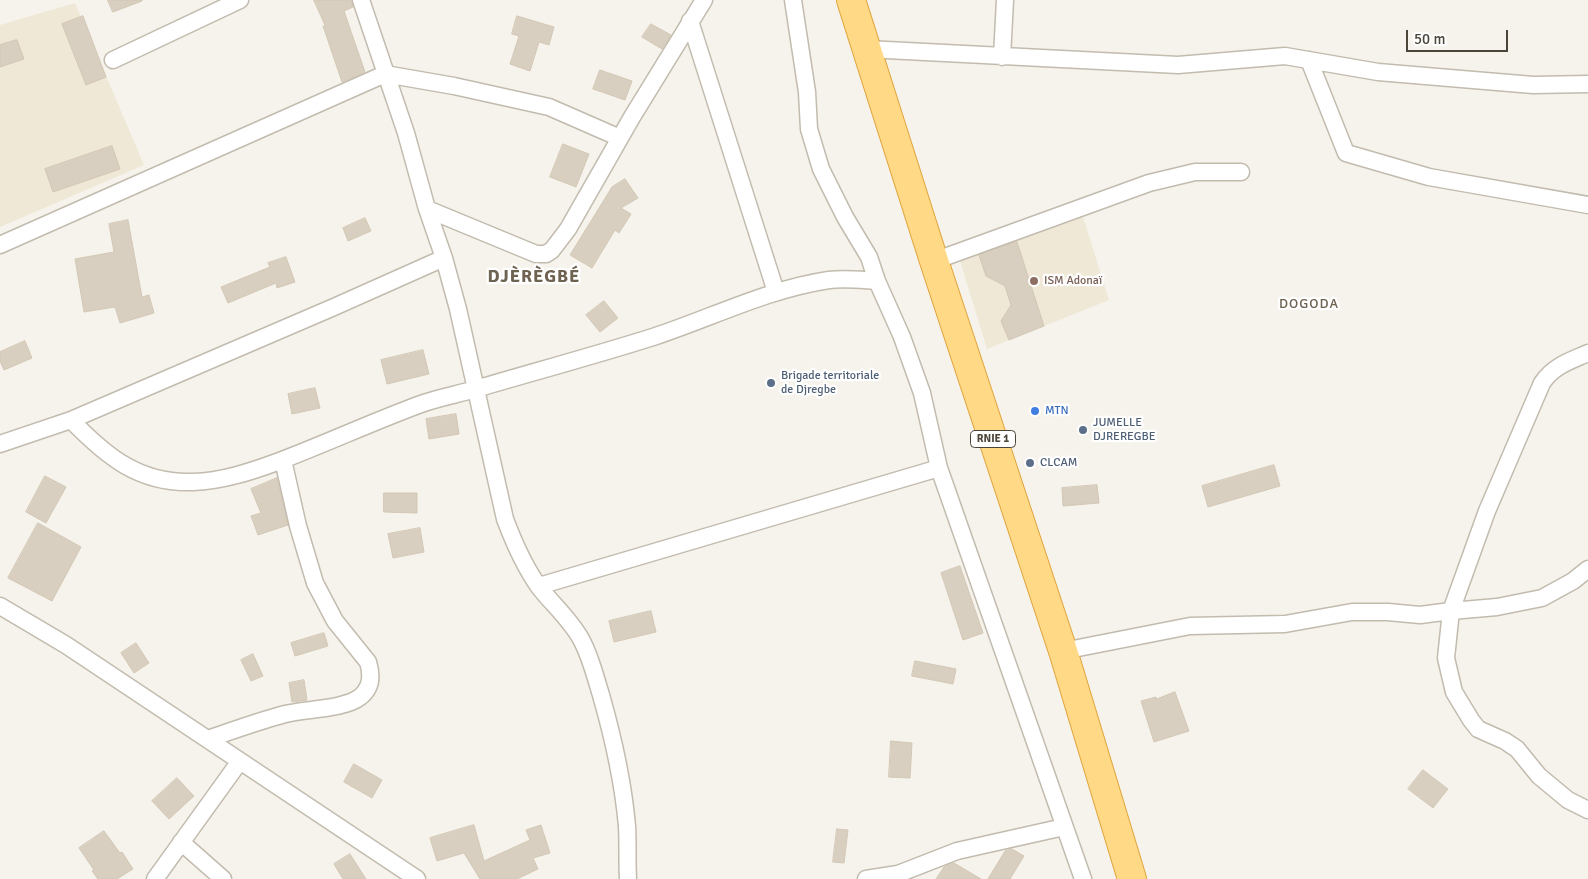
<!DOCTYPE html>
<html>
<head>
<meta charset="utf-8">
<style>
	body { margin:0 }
	#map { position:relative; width:1588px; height:879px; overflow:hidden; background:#f6f3ec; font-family:Signika,sans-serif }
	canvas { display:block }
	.scale { position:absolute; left:1406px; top:30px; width:102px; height:22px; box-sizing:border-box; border:2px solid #4b4439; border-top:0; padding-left:6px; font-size:15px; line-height:18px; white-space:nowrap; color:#4b4439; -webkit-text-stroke:4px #fff; paint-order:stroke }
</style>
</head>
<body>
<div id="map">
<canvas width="1588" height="879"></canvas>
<div class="scale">50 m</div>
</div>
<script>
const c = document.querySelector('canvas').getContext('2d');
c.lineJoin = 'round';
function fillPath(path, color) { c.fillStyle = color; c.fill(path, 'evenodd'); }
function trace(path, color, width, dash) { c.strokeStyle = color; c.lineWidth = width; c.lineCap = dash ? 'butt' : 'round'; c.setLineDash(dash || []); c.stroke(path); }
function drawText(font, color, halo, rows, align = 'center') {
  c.font = font + ' Signika,sans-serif'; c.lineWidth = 4.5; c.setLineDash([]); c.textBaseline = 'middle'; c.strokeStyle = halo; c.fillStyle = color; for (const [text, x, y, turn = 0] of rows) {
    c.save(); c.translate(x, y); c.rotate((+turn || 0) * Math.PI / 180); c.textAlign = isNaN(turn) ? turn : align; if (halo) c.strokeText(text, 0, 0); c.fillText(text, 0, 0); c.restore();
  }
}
const education = new Path2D(`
	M 75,3 L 144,165 L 0,227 L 0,25 Z
	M 1083,217 L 1109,300 L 987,349 L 960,261 Z`);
const building = new Path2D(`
	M 108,0 L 142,0 L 142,1 L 113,12 Z
	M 314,0 L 351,0 L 353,7 L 344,11 L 365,72 L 342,82 L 323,26 L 325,26 Z
	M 83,16 L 106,77 L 86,85 L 62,24 Z
	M 517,16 L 554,27 L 549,45 L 539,42 L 530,71 L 510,64 L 519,36 L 512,34 Z
	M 651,24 L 671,35 L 662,49 L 642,37 Z
	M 17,40 L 24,59 L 0,67 L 0,45 Z
	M 600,70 L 632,81 L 625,100 L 593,89 Z
	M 563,144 L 589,154 L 576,187 L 550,177 Z
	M 112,146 L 120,169 L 53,192 L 45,169 Z
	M 625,179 L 638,198 L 621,208 L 631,214 L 619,233 L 615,230 L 592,268 L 570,255 L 612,187 Z
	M 365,218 L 371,231 L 348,241 L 343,228 Z
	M 128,220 L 142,297 L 149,295 L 154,313 L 120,323 L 115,307 L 84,312 L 75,259 L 114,252 L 109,224 Z
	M 1017,242 L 1044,326 L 1009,340 L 1001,321 L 1011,305 L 1005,286 L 986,276 L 979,255 Z
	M 286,257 L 295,282 L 277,288 L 276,283 L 228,303 L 221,287 L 270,267 L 268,263 Z
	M 604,301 L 618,318 L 600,332 L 586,315 Z
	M 25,341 L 32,358 L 4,370 L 0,361 L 0,352 Z
	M 423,350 L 429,374 L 387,384 L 381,360 Z
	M 315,388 L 320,408 L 292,414 L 288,394 Z
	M 456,414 L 459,434 L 429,439 L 426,419 Z
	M 1274,465 L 1280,486 L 1208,507 L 1202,486 Z
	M 45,476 L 66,487 L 46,523 L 26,512 Z
	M 277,478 L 288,525 L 258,535 L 251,516 L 261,513 L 251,489 Z
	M 1097,485 L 1099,503 L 1063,506 L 1062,488 Z
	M 384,493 L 417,493 L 417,513 L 384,512 Z
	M 38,523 L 81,547 L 52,601 L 8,578 Z
	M 420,528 L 424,552 L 393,558 L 388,534 Z
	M 960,566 L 983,633 L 963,640 L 941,573 Z
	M 651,611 L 656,632 L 614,642 L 609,621 Z
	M 324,633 L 328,646 L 295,656 L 291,643 Z
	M 136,643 L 149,663 L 134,673 L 121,653 Z
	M 253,654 L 263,676 L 251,681 L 241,660 Z
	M 915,661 L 956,669 L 953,684 L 912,676 Z
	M 304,680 L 307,700 L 292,702 L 289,683 Z
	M 1175,692 L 1189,731 L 1154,742 L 1141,701 L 1156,697 L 1156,699 Z
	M 891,741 L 912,743 L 910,778 L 889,777 Z
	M 354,764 L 382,780 L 372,798 L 344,782 Z
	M 1423,770 L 1448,789 L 1433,808 L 1408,789 Z
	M 177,778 L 194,796 L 169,819 L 152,801 Z
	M 474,825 L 484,861 L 530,840 L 526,830 L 541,825 L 550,853 L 533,858 L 538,869 L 517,879 L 480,879 L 464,853 L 437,861 L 430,838 Z
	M 837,829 L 848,830 L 844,863 L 833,862 Z
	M 104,831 L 120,853 L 122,852 L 133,869 L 117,879 L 98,879 L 92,871 L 94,870 L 79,848 Z
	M 1012,849 L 1024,856 L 1010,879 L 988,879 L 1005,851 Z
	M 350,854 L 366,879 L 343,879 L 334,864 Z
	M 954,863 L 981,879 L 936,879 L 944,867 Z`);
const minor = new Path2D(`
	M 361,0 L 406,133 L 427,209 L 444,258 L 458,309 L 505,519 C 514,543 524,566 539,587 C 553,605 571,620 582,641 C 591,658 595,676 601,695 C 613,737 623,781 627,826 C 628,843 627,861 628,879
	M 793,0 L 807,92 L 809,129 L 821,169 L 845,217 L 869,257 L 877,281 L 902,337 L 922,393 L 939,468 L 1083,879
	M 690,21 L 776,292
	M 867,49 L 1178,65 L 1285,56 L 1378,72 L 1533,85 L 1588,84
	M 1002,57 L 1005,0
	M 113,60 L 240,0
	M 1309,60 L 1346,153 L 1429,177 L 1588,205
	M 427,209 L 536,254 L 546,254 L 552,250 L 568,229 L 632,117 L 704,0
	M 0,245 L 385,74 L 454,86 L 549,107 L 620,138
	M 934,261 L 1149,183 L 1195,172 L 1241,172
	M 71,420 C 106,456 139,484 193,482 C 222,481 250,472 277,462 C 325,444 372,422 421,404 C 440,397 460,394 479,388 C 537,371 596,355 653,337 C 711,318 768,289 829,280 C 845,278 861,280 877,281
	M 0,444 L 71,420 L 334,307 L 444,258
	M 1588,569 L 1573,581 L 1542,598 L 1497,607 L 1451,611 L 1446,658 L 1454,692 L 1471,720 L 1478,729 L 1505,741 L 1517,749 L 1539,776 L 1568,800 L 1588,810
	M 539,586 L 939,468
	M 0,606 L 66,645 L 417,879
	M 1063,651 L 1190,626 L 1285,624 L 1352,612 L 1388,612 L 1420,615 L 1451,611 L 1487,511 L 1542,383 C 1553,366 1570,361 1588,353
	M 208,739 C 234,730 259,721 285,714 C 306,709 345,709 360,697 C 372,688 372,675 368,662 L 335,621 L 315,583 L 298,526 L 283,460
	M 181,842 L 223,879
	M 155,879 L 240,761
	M 866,879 L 898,874 L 957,851 L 1064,827`);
const trunk = new Path2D(`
	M 851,0 L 934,261 L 1063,651 L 1132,879`);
const markers = [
	[1034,281,5,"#8d6e63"],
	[771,383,5,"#5c6f8a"],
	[1035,411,5,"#3f7fe0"],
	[1083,430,5,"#5c6f8a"],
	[1030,463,5,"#5c6f8a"]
];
const shields = [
	[993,439,45]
];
const shieldNames = [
	["RNIE 1",993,439]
];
const educationNames = [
	["ISM Adonaï",1044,281]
];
const serviceNames = [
	["Brigade territoriale",781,376],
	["de Djregbe",781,390],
	["JUMELLE",1093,423],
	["DJREREGBE",1093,437],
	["CLCAM",1040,463]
];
const shopNames = [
	["MTN",1045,411]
];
const neighbourhoodNames = [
	["DOGODA",1309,304]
];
const districtNames = [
	["DJÈRÈGBÉ",534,277]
];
fillPath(education, '#efe8d6');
fillPath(building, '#d8cfc1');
trace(building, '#d3c7b4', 1);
trace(minor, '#c2bbae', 19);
trace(trunk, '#e0a43c', 30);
trace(minor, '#fff', 16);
trace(trunk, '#ffd985', 28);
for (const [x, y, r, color] of markers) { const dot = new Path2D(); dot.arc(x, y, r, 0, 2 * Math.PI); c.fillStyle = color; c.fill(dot); trace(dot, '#fff', 2); }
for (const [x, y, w] of shields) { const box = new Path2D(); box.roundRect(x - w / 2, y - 8.5, w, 17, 4); c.fillStyle = '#fff'; c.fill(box); trace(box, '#4b4439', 1); }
drawText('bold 11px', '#4b4439', null, shieldNames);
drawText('12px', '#785e54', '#fff', educationNames, 'left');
drawText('12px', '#4e5e75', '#fff', serviceNames, 'left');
drawText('12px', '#366cbe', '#fff', shopNames, 'left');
c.letterSpacing = '1px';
drawText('14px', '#6e6250', '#fff', neighbourhoodNames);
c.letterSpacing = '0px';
c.letterSpacing = '1px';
drawText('bold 18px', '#6e6250', '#fff', districtNames);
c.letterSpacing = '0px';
</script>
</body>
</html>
